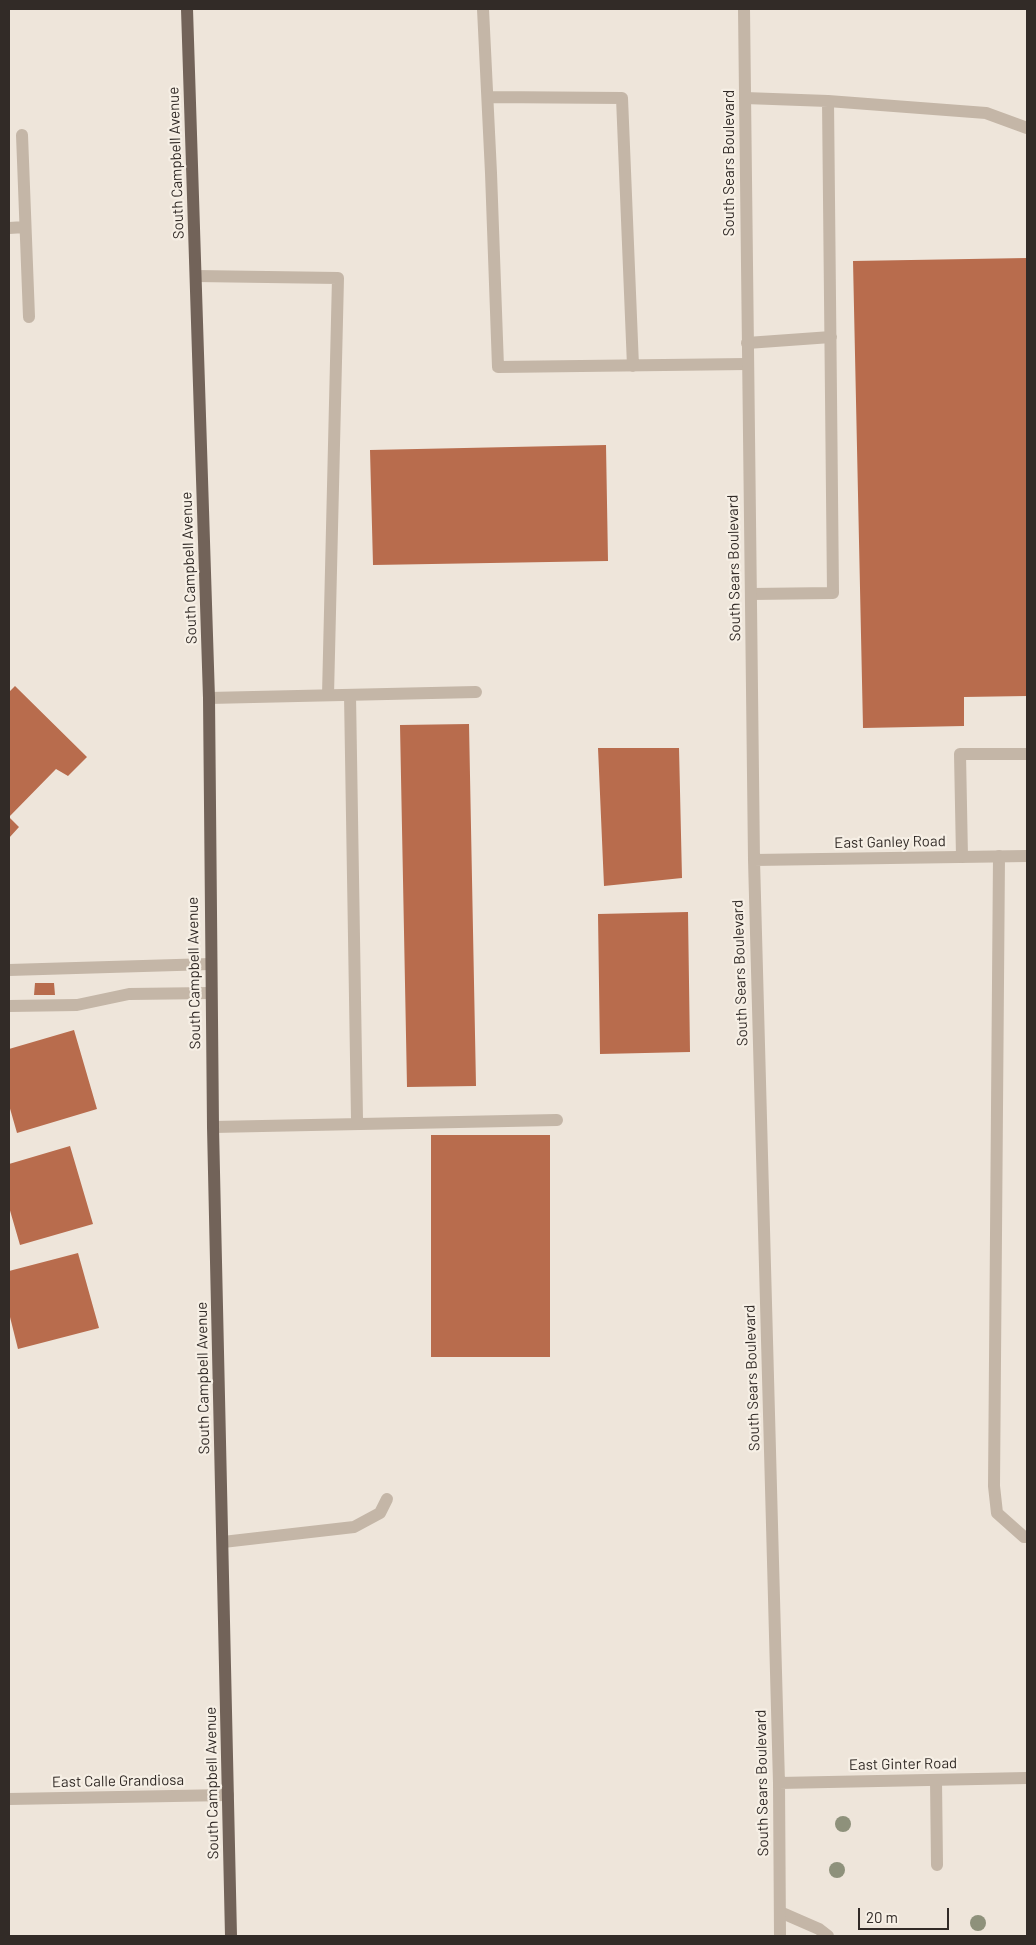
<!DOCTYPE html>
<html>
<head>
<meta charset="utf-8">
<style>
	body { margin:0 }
	#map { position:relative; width:1036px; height:1945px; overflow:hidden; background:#eee5da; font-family:Barlow,sans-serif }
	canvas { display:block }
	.frame { position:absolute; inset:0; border:10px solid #322b27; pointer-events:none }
	.scale { position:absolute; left:858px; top:1908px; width:91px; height:22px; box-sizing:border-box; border:2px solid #322b27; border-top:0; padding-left:6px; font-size:15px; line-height:18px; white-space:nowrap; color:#322b27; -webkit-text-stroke:4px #f6efe5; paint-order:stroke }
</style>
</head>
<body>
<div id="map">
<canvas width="1036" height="1945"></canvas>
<div class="frame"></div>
<div class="scale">20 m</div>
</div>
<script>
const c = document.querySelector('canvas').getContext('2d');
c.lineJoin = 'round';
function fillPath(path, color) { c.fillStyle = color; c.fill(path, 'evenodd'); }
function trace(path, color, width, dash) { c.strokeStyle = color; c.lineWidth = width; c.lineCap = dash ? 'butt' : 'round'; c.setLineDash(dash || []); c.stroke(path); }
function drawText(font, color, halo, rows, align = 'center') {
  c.font = font + ' Barlow,sans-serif'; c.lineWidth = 4.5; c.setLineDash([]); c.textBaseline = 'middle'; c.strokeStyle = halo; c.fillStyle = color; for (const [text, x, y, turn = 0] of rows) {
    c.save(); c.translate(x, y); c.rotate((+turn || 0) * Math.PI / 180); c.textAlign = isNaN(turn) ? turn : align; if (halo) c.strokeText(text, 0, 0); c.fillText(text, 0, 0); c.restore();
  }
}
const building = new Path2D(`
	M 1027,258 L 1027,696 L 964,697 L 964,726 L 863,728 L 853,261 Z
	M 606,445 L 608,561 L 373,565 L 370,450 Z
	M 15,686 L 87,757 L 68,776 L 56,769 L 9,817 L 19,827 L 9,838 L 9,692 Z
	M 469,724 L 476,1086 L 407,1087 L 400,725 Z
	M 598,748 L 679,748 L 682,878 L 604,886 Z
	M 688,912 L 690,1052 L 600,1054 L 598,914 Z
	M 35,983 L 54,983 L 55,995 L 34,995 Z
	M 74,1030 L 97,1109 L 17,1133 L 9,1105 L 9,1049 Z
	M 431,1135 L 550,1135 L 550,1357 L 431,1357 Z
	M 70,1146 L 93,1224 L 20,1245 L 9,1207 L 9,1164 Z
	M 78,1253 L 99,1328 L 18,1349 L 9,1313 L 9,1271 Z`);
const service = new Path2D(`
	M 483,9 L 491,173 L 498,367 L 747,364
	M 488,97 L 622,98 L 633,366
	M 745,98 L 828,101 L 833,593 L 751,594
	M 828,101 L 986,113 L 1027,128
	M 22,135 L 29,317
	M 9,228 L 25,227
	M 196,276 L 338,278 L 328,695
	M 747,343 L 831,337
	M 350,695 L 357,1119
	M 209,698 L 476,692
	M 999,856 L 994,1486 L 997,1513 L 1024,1537 L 1027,1537
	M 962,857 L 960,754 L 1027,754
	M 9,970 L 210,964
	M 9,1006 L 77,1005 L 129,994 L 210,993
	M 213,1127 L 557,1120
	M 223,1542 L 354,1527 L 380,1513 L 387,1499
	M 936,1780 L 937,1865
	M 780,1912 L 819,1929 L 828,1936`);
const minor = new Path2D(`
	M 744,9 L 754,860 L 779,1783 L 780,1936
	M 754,860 L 1027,856
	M 779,1783 L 1027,1778
	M 9,1799 L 228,1795`);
const primary = new Path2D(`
	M 187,9 L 209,698 L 213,1127 L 231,1936`);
const trees = [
	[843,1824],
	[837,1870],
	[978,1923]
];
const streetNames = [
	["South Campbell Avenue",176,163,-92],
	["South Sears Boulevard",729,163,-90],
	["South Campbell Avenue",189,568,-92],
	["South Sears Boulevard",734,568,-91],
	["East Ganley Road",890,842,-1],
	["South Campbell Avenue",194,973,-91],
	["South Sears Boulevard",740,973,-92],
	["South Campbell Avenue",203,1378,-91],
	["South Sears Boulevard",752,1378,-92],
	["East Ginter Road",903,1764,-1],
	["East Calle Grandiosa",118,1781,-1],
	["South Campbell Avenue",212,1783,-91],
	["South Sears Boulevard",762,1783,-91]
];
fillPath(building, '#b86c4d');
trace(service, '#c4b6a7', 12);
trace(minor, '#c4b6a7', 12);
trace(primary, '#726359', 12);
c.fillStyle = '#8e917b';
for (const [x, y] of trees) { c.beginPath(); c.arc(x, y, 8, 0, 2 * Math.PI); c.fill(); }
drawText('15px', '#322b27', '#f6efe5', streetNames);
</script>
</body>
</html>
